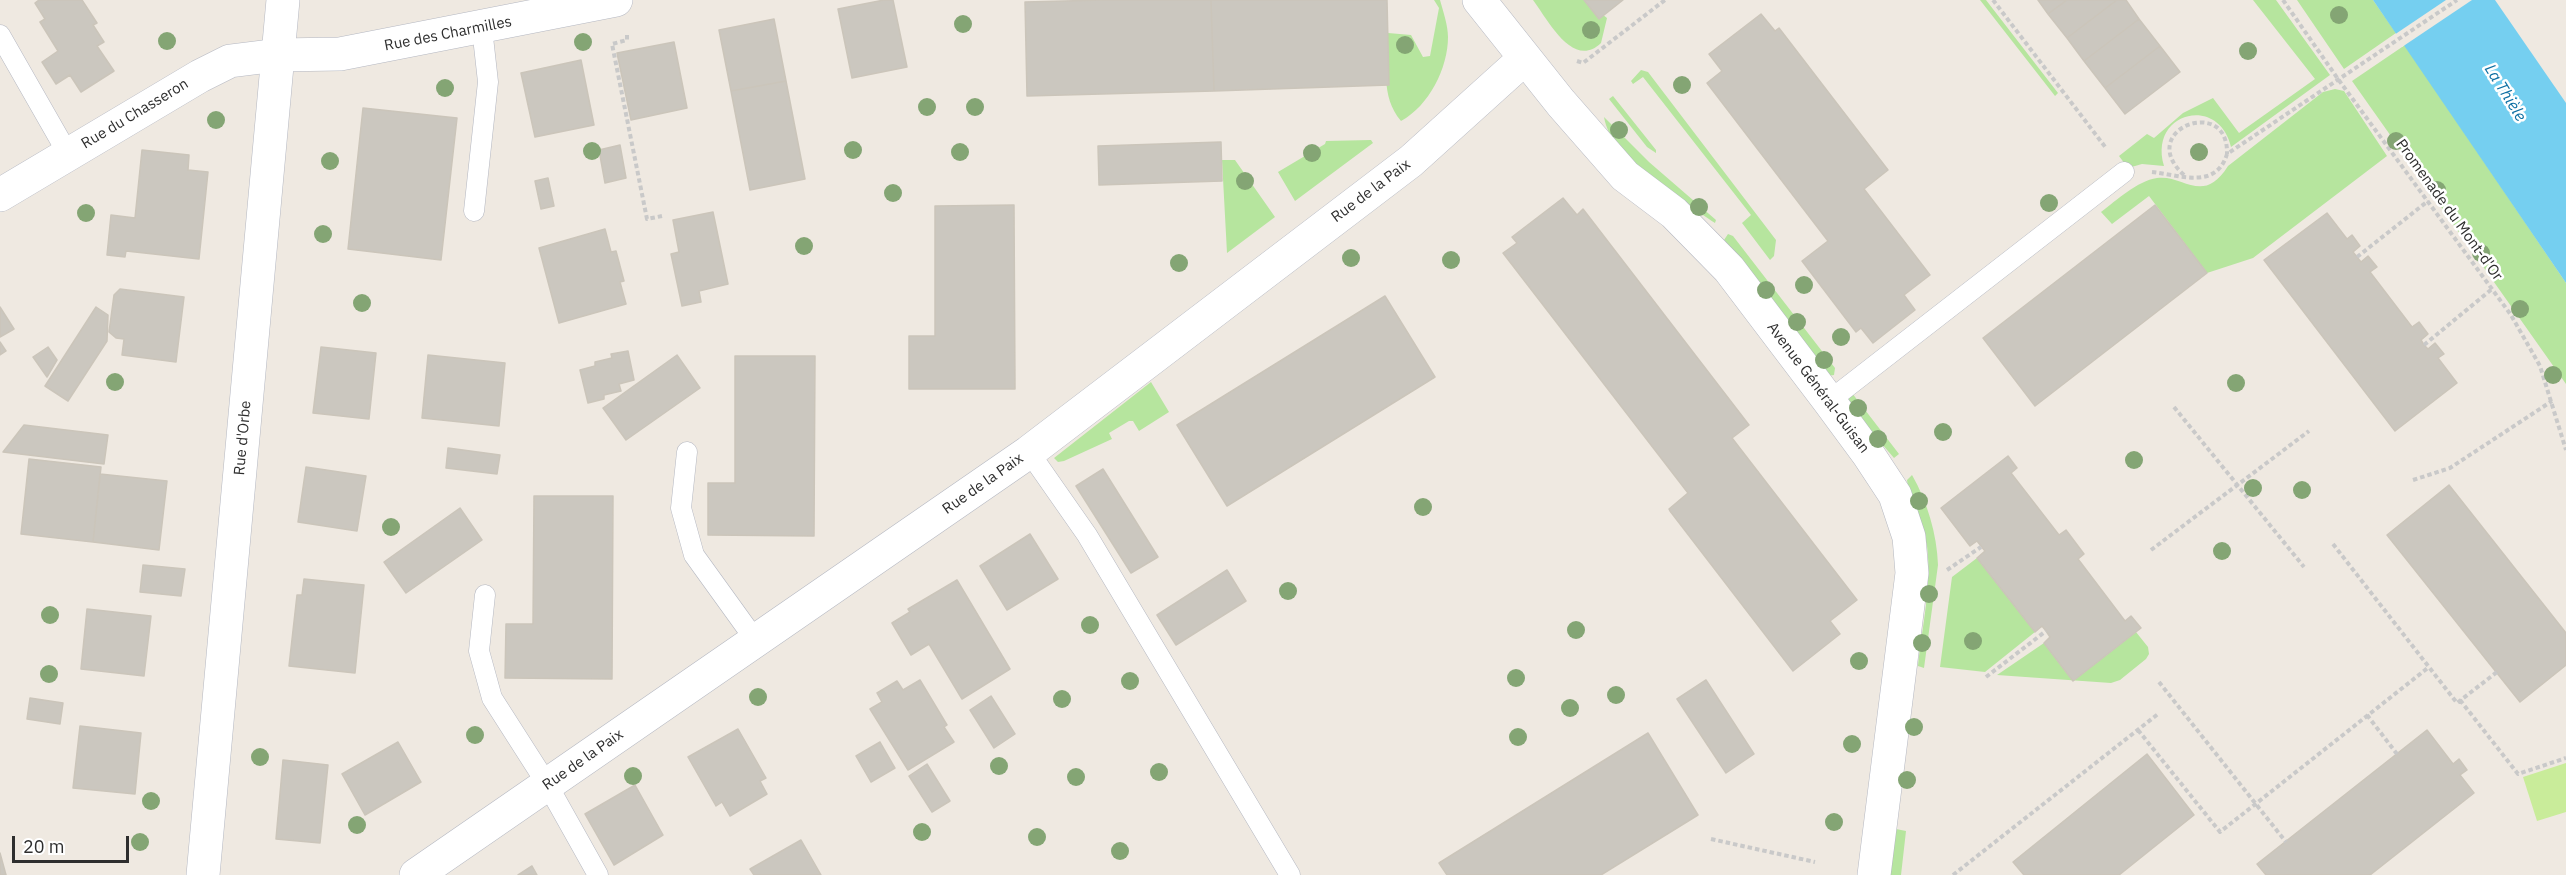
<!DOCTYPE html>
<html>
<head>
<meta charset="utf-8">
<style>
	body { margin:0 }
	#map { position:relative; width:2566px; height:875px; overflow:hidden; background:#efe9e1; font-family:"IBM Plex Sans",sans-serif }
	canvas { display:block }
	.scale { position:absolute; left:12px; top:836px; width:117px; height:27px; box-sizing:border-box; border:3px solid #2e2e2e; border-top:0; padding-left:8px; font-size:18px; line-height:21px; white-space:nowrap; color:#2e2e2e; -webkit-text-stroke:4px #fff; paint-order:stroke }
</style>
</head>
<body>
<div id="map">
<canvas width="2566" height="875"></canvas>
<div class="scale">20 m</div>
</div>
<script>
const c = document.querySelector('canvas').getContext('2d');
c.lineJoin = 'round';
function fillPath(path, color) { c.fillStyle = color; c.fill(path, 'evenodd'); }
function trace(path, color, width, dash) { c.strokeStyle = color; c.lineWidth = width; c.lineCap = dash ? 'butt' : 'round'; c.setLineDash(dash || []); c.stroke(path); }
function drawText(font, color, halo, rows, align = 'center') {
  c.font = font + ' "IBM Plex Sans",sans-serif'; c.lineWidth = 5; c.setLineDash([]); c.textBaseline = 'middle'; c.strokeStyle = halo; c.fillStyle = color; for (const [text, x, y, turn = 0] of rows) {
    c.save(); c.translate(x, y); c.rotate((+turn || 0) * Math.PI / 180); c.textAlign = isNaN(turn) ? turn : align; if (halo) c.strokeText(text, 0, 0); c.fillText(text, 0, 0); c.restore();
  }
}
const green = new Path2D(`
	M 1434,0 L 1440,0 C 1443,11 1448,25 1448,37 C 1448,68 1429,106 1401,121 C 1380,96 1387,65 1388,33 L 1411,35 L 1423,57 L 1430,56 L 1439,8 Z
	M 1533,0 L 1584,0 L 1607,18 L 1601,43 C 1573,70 1548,20 1533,0 Z
	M 1980,0 L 1986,0 L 2058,93 L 2055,96 Z
	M 2253,0 L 2276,0 L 2330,75 L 2231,147 C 2219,94 2148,112 2164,166 L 2142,164 L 2128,168 L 2119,156 L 2147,134 L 2154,138 L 2183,113 L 2213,98 L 2239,133 L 2315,79 Z
	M 2297,0 L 2373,0 L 2396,33 L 2344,69 Z
	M 2405,45 L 2566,283 L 2566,384 L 2352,81 Z
	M 1641,70 L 1648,72 L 1776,240 L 1774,256 L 1770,260 L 1742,223 L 1751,215 L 1643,77 L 1633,84 L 1631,81 Z
	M 2335,89 L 2344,91 L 2387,156 L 2253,258 L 2207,273 L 2149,196 L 2112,224 L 2101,212 C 2117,200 2137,181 2157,178 C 2183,174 2203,206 2228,166 L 2323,92 Z
	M 1613,96 L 1656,150 L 1656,153 L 1647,147 L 1609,99 Z
	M 1604,117 L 1649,162 L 1716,220 L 1715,223 C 1680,199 1611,160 1604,117 Z
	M 1371,140 L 1373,143 L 1295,201 L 1278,172 L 1325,144 L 1326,141 Z
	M 1222,160 L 1235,160 L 1275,217 L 1227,253 Z
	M 1728,234 L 1733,236 L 1835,368 L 1834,375 L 1827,376 L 1724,240 Z
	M 1151,382 L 1169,412 L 1139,431 L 1133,421 L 1129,421 L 1109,433 L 1112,439 L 1064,461 L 1058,462 L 1054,458 Z
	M 1852,393 L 1899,454 L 1894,458 L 1849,406 L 1848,399 Z
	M 1912,475 C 1927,501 1937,534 1938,565 L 1924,668 L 1918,666 C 1922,627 1932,585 1927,546 C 1923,523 1909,503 1907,480 Z
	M 1977,558 L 2035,632 L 1985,672 L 1940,667 L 1952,577 Z
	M 2136,632 L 2148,647 L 2149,654 L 2146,659 L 2120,680 L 2111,683 L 1997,675 L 2044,643 L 2073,681 Z
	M 1896,829 L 1906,831 L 1901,875 L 1890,875 Z`);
const pitch = new Path2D(`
	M 2566,763 L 2566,812 L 2537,821 L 2523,777 Z`);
const water = new Path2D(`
	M 2373,0 L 2495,0 L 2566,103 L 2566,283 Z`);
const pier = new Path2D(`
	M 2446,0 L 2472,0 L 2402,47 L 2394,35 Z`);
const building = new Path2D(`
	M 39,0 L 82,0 L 97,23 L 93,25 L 104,42 L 97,46 L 114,71 L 81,92 L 70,75 L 56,84 L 42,62 L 58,51 L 40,22 L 45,19 L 35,3 Z
	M 884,0 L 893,0 L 907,67 L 852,78 L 838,9 Z
	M 1103,0 L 1211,0 L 1214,91 L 1027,96 L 1025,2 Z
	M 1211,0 L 1387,0 L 1389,85 L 1214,91 Z
	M 1584,0 L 1623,0 L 1599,19 Z
	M 2038,0 L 2067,0 L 2048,14 Z
	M 2067,0 L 2117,0 L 2067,38 L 2048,14 Z
	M 2117,0 L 2126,0 L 2139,19 L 2084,61 L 2067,38 Z
	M 1761,14 L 1775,31 L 1779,28 L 1888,170 L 1864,189 L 1930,275 L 1904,295 L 1915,310 L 1873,343 L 1861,328 L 1856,332 L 1802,261 L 1828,241 L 1707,83 L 1722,71 L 1709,54 Z
	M 774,19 L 786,81 L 731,91 L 719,30 Z
	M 2139,19 L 2160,46 L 2105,88 L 2084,61 Z
	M 674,42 L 687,108 L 631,120 L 617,53 Z
	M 2160,46 L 2180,72 L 2125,114 L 2105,88 Z
	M 581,60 L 594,125 L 535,137 L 521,73 Z
	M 786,81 L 805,179 L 750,190 L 731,91 Z
	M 363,108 L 457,118 L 441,260 L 348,249 Z
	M 1221,142 L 1222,181 L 1099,185 L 1098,146 Z
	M 620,145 L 626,178 L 605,183 L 599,150 Z
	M 142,150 L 189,155 L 188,170 L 208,172 L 199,259 L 126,251 L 125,257 L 107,255 L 111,215 L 135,218 Z
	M 548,178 L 554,206 L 541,209 L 535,181 Z
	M 1563,198 L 1577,215 L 1583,209 L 1749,425 L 1732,438 L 1857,600 L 1830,621 L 1840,634 L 1793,671 L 1670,511 L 1669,509 L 1688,493 L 1503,253 L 1517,243 L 1512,237 Z
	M 1014,205 L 1015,389 L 909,389 L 909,336 L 935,336 L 935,206 Z
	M 2155,205 L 2207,273 L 2035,406 L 1983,338 Z
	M 713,212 L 728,284 L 699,291 L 701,302 L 682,306 L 671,254 L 679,252 L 673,220 Z
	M 2327,213 L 2347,239 L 2352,235 L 2360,246 L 2353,252 L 2361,262 L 2368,256 L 2377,267 L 2370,272 L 2412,327 L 2419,322 L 2428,334 L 2421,340 L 2424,345 L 2428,349 L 2435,343 L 2444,354 L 2438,358 L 2457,383 L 2395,431 L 2264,260 Z
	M 605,229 L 611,252 L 616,251 L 624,281 L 620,282 L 626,304 L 559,323 L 539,248 Z
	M 120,289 L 184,297 L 176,362 L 122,355 L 124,339 L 116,338 L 109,332 L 114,295 Z
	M 1385,296 L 1435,377 L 1227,506 L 1177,425 Z
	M 0,307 L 14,329 L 0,337 Z
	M 96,307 L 108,315 L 107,341 L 68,401 L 45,386 Z
	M 0,342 L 6,351 L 0,355 Z
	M 48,347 L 57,360 L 47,377 L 33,357 Z
	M 321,347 L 376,353 L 369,419 L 313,413 Z
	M 628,351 L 634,380 L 619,384 L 621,391 L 604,395 L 604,399 L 588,403 L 580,370 L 595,366 L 595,362 L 612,358 L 611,354 Z
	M 428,355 L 505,363 L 499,426 L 422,418 Z
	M 677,355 L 700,388 L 626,440 L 603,408 Z
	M 735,356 L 815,356 L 814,536 L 708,535 L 708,483 L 735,483 Z
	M 24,425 L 108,435 L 104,464 L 3,452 Z
	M 448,448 L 500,455 L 497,474 L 446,468 Z
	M 2008,456 L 2017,468 L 2011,473 L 2059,535 L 2066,530 L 2084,554 L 2078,559 L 2125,621 L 2131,616 L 2141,628 L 2073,681 L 2044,643 L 2050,637 L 2046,631 L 2042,626 L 2035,632 L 1977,558 L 1985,551 L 1977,541 L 1970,546 L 1941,508 Z
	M 29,459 L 101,467 L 93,542 L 21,534 Z
	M 306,467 L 366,476 L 357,531 L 298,522 Z
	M 1103,469 L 1158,557 L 1131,573 L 1076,486 Z
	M 100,474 L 167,481 L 159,550 L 93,542 Z
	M 2449,485 L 2566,633 L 2566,665 L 2520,702 L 2387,535 Z
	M 534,496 L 613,496 L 612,679 L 505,678 L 506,624 L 533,624 Z
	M 460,508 L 482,540 L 406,593 L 384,562 Z
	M 1030,534 L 1058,579 L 1007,610 L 980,566 Z
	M 143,565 L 185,569 L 181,596 L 140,592 Z
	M 1227,570 L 1246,601 L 1176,645 L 1157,615 Z
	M 304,579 L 364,585 L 355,673 L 289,666 L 297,595 L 302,595 Z
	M 957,580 L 1010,669 L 962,699 L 929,644 L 911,655 L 892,623 L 910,612 L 908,609 Z
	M 87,609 L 151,616 L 144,676 L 81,669 Z
	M 920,680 L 947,725 L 944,727 L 954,742 L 908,770 L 870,709 L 882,702 L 877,693 L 897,681 L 903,690 Z
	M 1706,680 L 1754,754 L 1726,773 L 1677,699 Z
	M 991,696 L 1015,734 L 994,748 L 970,710 Z
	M 30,698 L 63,703 L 60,724 L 27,719 Z
	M 80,726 L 141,733 L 135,794 L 73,788 Z
	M 738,729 L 766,778 L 760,781 L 767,794 L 730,816 L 722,802 L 716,806 L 688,757 Z
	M 2427,730 L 2453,764 L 2459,759 L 2467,770 L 2460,775 L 2474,793 L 2370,875 L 2266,875 L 2257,864 Z
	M 1648,733 L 1698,815 L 1601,875 L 1447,875 L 1439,863 Z
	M 398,742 L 421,782 L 365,815 L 342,774 Z
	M 880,742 L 895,768 L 871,782 L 856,756 Z
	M 2147,754 L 2194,815 L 2119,875 L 2024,875 L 2013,862 Z
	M 283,760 L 328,765 L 320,843 L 276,839 Z
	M 927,764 L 950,801 L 932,812 L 909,776 Z
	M 635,785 L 663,835 L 614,865 L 585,814 Z
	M 801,840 L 821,875 L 754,875 L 750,869 Z
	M 0,853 L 6,875 L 0,875 Z
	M 532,866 L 537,875 L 518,875 Z`);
const path = new Path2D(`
	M 1993,0 L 2106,148
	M 2283,0 L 2338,79 L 2511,315 L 2540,366 L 2566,450
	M 627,35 L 627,40 L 612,44 L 647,219 L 662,216
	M 1577,61 L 1583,63 L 1665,0
	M 2152,172 C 2180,175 2216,190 2227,154 L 2457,0
	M 2184,175 C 2134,130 2229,94 2227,154
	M 2357,257 L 2428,201
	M 2424,345 L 2492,289
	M 2174,407 L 2304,567
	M 2413,480 L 2450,468 L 2552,401
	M 2333,544 L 2457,703 L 2497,672
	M 2151,550 L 2309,431
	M 1947,570 L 1981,547
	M 1986,677 L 2046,631
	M 2159,682 L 2286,842
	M 2460,700 L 2518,774 L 2566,758
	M 2367,715 L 2397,754
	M 2138,730 L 2220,832 L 2429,667
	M 1711,839 L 1815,862
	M 1953,875 L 2158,714`);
const service = new Path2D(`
	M 0,35 L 68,154
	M 474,211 L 488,82 L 482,28
	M 1829,401 L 2124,172
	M 687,452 L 681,508 L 694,555 L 756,641
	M 1029,452 L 1087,535 L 1290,875
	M 485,595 L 479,651 L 492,698 L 547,784 L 598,875`);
const minor = new Path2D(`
	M 1479,0 L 1561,103 L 1625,176 L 1674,213 L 1729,269 L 1829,401 L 1868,454 L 1895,495 L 1909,537 L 1912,573 L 1874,875
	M 0,195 L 200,76 L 230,61 L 278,55 L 340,54 L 616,0
	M 416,875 L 1029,452 L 1411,161 L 1524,59`);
const secondary = new Path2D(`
	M 203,875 L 283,0`);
const trees = [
	[2339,15],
	[963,24],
	[1591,30],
	[167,41],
	[583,42],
	[1405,45],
	[2248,51],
	[1682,85],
	[445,88],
	[927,107],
	[975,107],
	[216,120],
	[1619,130],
	[2396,141],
	[853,150],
	[592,151],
	[960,152],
	[2199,152],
	[1312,153],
	[330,161],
	[1245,181],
	[2437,190],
	[893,193],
	[2049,203],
	[1699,207],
	[86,213],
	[323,234],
	[804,246],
	[2481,253],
	[1351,258],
	[1451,260],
	[1179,263],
	[1804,285],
	[1766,290],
	[362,303],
	[2520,309],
	[1797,322],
	[1841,337],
	[1824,360],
	[2553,375],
	[115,382],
	[2236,383],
	[1858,408],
	[1943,432],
	[1878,439],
	[2134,460],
	[2253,488],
	[2302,490],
	[1919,501],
	[1423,507],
	[391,527],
	[2222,551],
	[1288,591],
	[1929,594],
	[50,615],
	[1090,625],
	[1576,630],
	[1973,641],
	[1922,643],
	[1859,661],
	[49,674],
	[1516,678],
	[1130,681],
	[1616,695],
	[758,697],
	[1062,699],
	[1570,708],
	[1914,727],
	[475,735],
	[1518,737],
	[1852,744],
	[260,757],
	[999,766],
	[1159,772],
	[633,776],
	[1076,777],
	[1907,780],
	[151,801],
	[1834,822],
	[357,825],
	[922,832],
	[1037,837],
	[140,842],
	[1120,851]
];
const streetNames = [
	["Rue des Charmilles",448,34,-11],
	["Rue du Chasseron",135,114,-31],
	["Rue de la Paix",1371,191,-37],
	["Promenade du Mont-d'Or",2449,210,54],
	["Avenue Général-Guisan",1818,388,53],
	["Rue d'Orbe",243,438,-85],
	["Rue de la Paix",983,484,-35],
	["Rue de la Paix",583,760,-35]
];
const waterNames = [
	["La Thièle",2505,93,58]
];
fillPath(green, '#b6e59e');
fillPath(pitch, '#c9ec9a');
fillPath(water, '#75cff0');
fillPath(pier, '#efe9e1');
fillPath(building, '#cbc7bf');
trace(building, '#cbc5ba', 1.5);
trace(service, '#b4b7c1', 21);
trace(minor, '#b4b7c1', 34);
trace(secondary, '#b4b7c1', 34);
trace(path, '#c9c9c9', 4, [4.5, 3]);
trace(service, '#fff', 20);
trace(minor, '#fff', 33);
trace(secondary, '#fff', 33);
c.fillStyle = '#84a574';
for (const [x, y] of trees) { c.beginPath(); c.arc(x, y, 9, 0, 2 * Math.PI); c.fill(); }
drawText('15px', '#2e2e2e', '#fff', streetNames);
drawText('italic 16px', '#0d6fa3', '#fff', waterNames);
</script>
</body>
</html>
